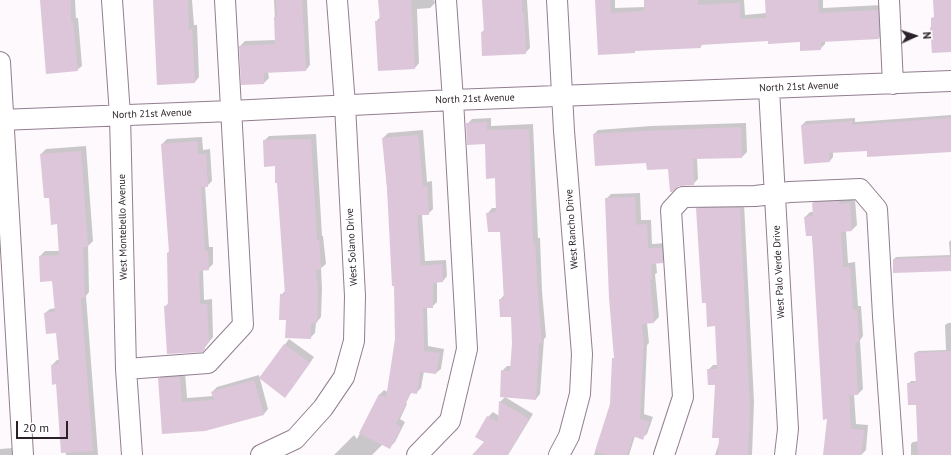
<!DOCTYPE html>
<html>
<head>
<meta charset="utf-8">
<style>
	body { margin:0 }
	#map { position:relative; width:951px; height:455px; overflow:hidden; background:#fdf9fd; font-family:"PT Sans",sans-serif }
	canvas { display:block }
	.north { position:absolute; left:895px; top:16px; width:40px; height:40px; -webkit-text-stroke:3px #fff; paint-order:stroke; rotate:87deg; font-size:11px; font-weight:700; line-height:16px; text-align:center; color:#2b2229 }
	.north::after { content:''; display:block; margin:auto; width:14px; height:18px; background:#2b2229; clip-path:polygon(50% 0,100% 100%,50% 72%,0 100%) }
	.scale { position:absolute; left:16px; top:421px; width:52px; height:18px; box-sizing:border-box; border:2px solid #2b2229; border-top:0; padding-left:5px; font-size:12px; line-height:14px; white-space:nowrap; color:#2b2229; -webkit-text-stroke:3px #fff; paint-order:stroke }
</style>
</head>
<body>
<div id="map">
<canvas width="951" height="455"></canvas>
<div class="north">N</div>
<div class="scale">20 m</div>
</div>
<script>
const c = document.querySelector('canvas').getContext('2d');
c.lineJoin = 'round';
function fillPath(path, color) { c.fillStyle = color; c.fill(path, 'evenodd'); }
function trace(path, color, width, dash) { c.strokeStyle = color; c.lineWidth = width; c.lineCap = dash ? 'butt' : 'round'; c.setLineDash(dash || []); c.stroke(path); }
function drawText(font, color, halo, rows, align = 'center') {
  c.font = font + ' "PT Sans",sans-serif'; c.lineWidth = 3; c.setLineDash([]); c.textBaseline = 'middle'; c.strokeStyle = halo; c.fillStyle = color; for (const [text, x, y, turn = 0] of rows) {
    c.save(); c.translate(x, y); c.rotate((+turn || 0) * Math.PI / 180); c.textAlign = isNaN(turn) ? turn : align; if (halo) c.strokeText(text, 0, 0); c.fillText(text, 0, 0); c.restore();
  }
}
const shadow = new Path2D(`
	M 41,0 L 75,0 L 76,18 L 78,18 L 82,66 L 77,70 Z
	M 154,0 L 192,0 L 194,25 L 197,25 L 199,77 L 195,82 Z
	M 274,0 L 307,0 L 310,65 L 306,70 L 268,72 L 269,78 L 264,83 L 240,46 L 245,41 L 276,40 Z
	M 379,0 L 434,0 L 435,3 L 430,8 L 417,9 L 419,63 L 415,68 L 376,22 L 380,17 Z
	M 483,0 L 527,0 L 530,48 L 525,53 L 482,32 L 485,29 Z
	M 596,0 L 615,0 L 615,8 L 645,7 L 645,0 L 744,0 L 745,15 L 767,13 L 766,0 L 823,0 L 823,8 L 882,5 L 884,33 L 879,38 L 825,41 L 825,44 L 820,49 L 801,41 L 769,40 L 703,44 L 700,47 L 636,50 L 634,52 Z
	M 951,115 L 951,151 L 868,150 L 833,152 L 833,157 L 830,161 L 802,125 L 806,121 L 855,118 L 855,122 Z
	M 491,118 L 491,126 L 533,124 L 538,238 L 540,238 L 542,291 L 546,337 L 544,339 L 540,394 L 536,399 L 502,371 L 507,366 L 512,366 L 513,343 L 512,315 L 500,300 L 504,295 L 501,230 L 488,213 L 492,208 L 497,208 L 496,177 L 486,143 L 467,124 L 472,119 Z
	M 746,123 L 747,152 L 742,157 L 697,158 L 698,179 L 693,184 L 669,168 L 647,162 L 594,134 L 598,130 L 651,126 Z
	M 423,130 L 427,182 L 432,181 L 433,209 L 428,214 L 422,214 L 425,261 L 446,260 L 447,276 L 443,281 L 437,282 L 437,302 L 432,307 L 427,307 L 428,346 L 444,349 L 441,369 L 436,373 L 424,371 L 421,388 L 416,393 L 412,392 L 409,395 L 396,339 L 395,284 L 383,138 L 388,133 Z
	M 316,134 L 322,236 L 323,236 L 326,264 L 321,268 L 322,289 L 321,317 L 316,323 L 315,333 L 310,338 L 287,319 L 281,295 L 286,290 L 278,182 L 276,165 L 264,141 L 269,136 Z
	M 202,137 L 203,150 L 210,149 L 212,181 L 207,186 L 205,186 L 209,247 L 213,247 L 213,264 L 208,269 L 203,269 L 204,300 L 212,299 L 213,337 L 202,351 L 166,306 L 169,302 L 168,253 L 170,250 L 162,144 L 167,139 Z
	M 86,146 L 93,241 L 88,246 L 89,292 L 86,296 L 98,455 L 66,455 L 57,383 L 52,365 L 57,360 L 60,360 L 57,332 L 45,313 L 50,309 L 56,308 L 53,280 L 40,256 L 45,251 L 60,251 L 58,223 L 50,197 L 41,154 L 46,149 Z
	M 640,193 L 641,220 L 651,220 L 652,244 L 666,243 L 667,257 L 662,262 L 656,262 L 657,273 L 655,274 L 659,317 L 654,322 L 647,323 L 649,343 L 647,345 L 644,414 L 653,417 L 647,434 L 642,438 L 635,436 L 629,455 L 594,455 L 611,404 L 613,359 L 615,357 L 606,199 L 611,194 Z
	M 818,198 L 855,199 L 857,225 L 852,230 L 846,231 L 848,263 L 855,262 L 858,306 L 861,306 L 863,336 L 860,340 L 863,389 L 858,394 L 854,394 L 856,424 L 868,425 L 866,450 L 861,455 L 824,455 L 828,418 L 812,235 L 805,217 L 810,212 L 814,212 L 813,203 Z
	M 744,203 L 754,402 L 752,455 L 715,455 L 721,437 L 716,384 L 708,370 L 713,365 L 718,365 L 716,325 L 707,302 L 697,209 L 702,204 Z
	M 951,240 L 951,270 L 894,272 L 894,259 L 896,257 L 950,255 L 949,242 Z
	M 948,323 L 951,323 L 951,455 L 911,455 L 911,444 L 913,442 L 919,441 L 917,404 L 908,384 L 911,381 L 916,381 L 915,353 L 918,351 L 946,350 L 945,325 Z
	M 289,339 L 314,357 L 290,391 L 260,378 Z
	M 185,372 L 187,398 L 213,396 L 212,392 L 217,387 L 259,375 L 268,409 L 264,414 L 205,430 L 159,379 L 164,374 Z
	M 384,390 L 390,393 L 392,390 L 407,404 L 400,419 L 405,422 L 395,442 L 390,447 L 383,444 L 372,455 L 334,455 L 354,435 L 357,439 L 379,395 Z
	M 505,397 L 533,414 L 508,455 L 474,455 L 485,442 L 488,417 L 493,412 L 499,416 L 500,402 Z
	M 13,448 L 13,455 L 0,455 L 0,449 Z`);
const building = new Path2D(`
	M 40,0 L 71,0 L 71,22 L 73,22 L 78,71 L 46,74 Z
	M 153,0 L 188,0 L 189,30 L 192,29 L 195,83 L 157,85 Z
	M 276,0 L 302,0 L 306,71 L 264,73 L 264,84 L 241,85 L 239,46 L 275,44 L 274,17 L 277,17 Z
	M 378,0 L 411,0 L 415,69 L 378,71 L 375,21 L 380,21 Z
	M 482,0 L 522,0 L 522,13 L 524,12 L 526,54 L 482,56 L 481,32 L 484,32 Z
	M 595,0 L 610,0 L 611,13 L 644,11 L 644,0 L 698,0 L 698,5 L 740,3 L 740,19 L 766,18 L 765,0 L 818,0 L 819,13 L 878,10 L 879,39 L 821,42 L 821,50 L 800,51 L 800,42 L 768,44 L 768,41 L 700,45 L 701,48 L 635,51 L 635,53 L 598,55 Z
	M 933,0 L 951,0 L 951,52 L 932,53 L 930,27 L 931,27 L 931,18 L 934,17 Z
	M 951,118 L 951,152 L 867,157 L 867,151 L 829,153 L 830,162 L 804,164 L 801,125 L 852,121 L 852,125 Z
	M 487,122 L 487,130 L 529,129 L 533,243 L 535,243 L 538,297 L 542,343 L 539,343 L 536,400 L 500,397 L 501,370 L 510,371 L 512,343 L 511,317 L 500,317 L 499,299 L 504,299 L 500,232 L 488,232 L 486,213 L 496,212 L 495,178 L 486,179 L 485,144 L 467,145 L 466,123 Z
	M 741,127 L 742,158 L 693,159 L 694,185 L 679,186 L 672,192 L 670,192 L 668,169 L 647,170 L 646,163 L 595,166 L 593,134 L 645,131 Z
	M 418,135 L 423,186 L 427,186 L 429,215 L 417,215 L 421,266 L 442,264 L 443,282 L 433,283 L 433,308 L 423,308 L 424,351 L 440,353 L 436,374 L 420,372 L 417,394 L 411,393 L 396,424 L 401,427 L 390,449 L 359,433 L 379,394 L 386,398 L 395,339 L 394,286 L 392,286 L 387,188 L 382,138 Z
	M 311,139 L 317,240 L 319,240 L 321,269 L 316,270 L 318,294 L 317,323 L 311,323 L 311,339 L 285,338 L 286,320 L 279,320 L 280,294 L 285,294 L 277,183 L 275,183 L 275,166 L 264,167 L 263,140 Z
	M 198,141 L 198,154 L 206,154 L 208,187 L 201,187 L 205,251 L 208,251 L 209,270 L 199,271 L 200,304 L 207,304 L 209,343 L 205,343 L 205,349 L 203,352 L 167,354 L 164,306 L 168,306 L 167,253 L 169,252 L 161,144 Z
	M 81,151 L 88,247 L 83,247 L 85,298 L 81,298 L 93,451 L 61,453 L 56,384 L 52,385 L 51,365 L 59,364 L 56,333 L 46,334 L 44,313 L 55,312 L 52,281 L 40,282 L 39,256 L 59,255 L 57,224 L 51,225 L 49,198 L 44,198 L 40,154 Z
	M 635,197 L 636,225 L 647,224 L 648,248 L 662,248 L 663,263 L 651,264 L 652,279 L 650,279 L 654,323 L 642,324 L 644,349 L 643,349 L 640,419 L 649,422 L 643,440 L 633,436 L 627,455 L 606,455 L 595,451 L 610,404 L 612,358 L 614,358 L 609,298 L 605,198 Z
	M 839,201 L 839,204 L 850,203 L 852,231 L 841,232 L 843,267 L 850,267 L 853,310 L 857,310 L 859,342 L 855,342 L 858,395 L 849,395 L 851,429 L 864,430 L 861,455 L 823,455 L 827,419 L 823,420 L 812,236 L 806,236 L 804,217 L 813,216 L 812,203 Z
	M 696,208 L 740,208 L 750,408 L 748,455 L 718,455 L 719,438 L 712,438 L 715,385 L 708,385 L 707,369 L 717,369 L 715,326 L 707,327 L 706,303 L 702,303 Z
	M 951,257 L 951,271 L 893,273 L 893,259 Z
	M 284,344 L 310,363 L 285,398 L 259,378 Z
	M 951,351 L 951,455 L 918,455 L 916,405 L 908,405 L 907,383 L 916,383 L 914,353 Z
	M 180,377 L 182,402 L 214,400 L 211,392 L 254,380 L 264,415 L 205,431 L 162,434 L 158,378 Z
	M 499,401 L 529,419 L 507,455 L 472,455 L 484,442 L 475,437 L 487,416 L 498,422 Z`);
const minor = new Path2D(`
	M 112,0 L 120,115 L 126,369 L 132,455
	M 557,0 L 564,131 L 582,354 L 580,394 L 569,436 L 559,455
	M 889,0 L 893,84
	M 0,62 L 23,455
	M 769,89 L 788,429 L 785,455
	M 0,120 L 231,111 L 453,100 L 951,81
	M 126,369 L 208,363 L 243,325 L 225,0
	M 261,455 L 295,439 L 323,408 L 344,377 L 354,341 L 355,296 L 345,105 L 337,0
	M 417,455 L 450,421 L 467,349 L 453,100 L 446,0
	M 664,455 L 683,397 L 671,210 L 683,197 L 755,196 L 790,192 L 860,189 L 877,209 L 883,316 L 893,455`);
const streetNames = [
	["North 21st Avenue",799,87,-2],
	["North 21st Avenue",475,99,-2],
	["North 21st Avenue",152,114,-2],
	["West Montebello Avenue",123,227,-91],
	["West Rancho Drive",572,229,-94],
	["West Solano Drive",352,247,-93],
	["West Palo Verde Drive",779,272,-93]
];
fillPath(shadow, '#0003');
fillPath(building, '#ddc6d9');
trace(minor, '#927e8f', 22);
trace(minor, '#fff', 20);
drawText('10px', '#2b2229', '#fff', streetNames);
</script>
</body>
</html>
